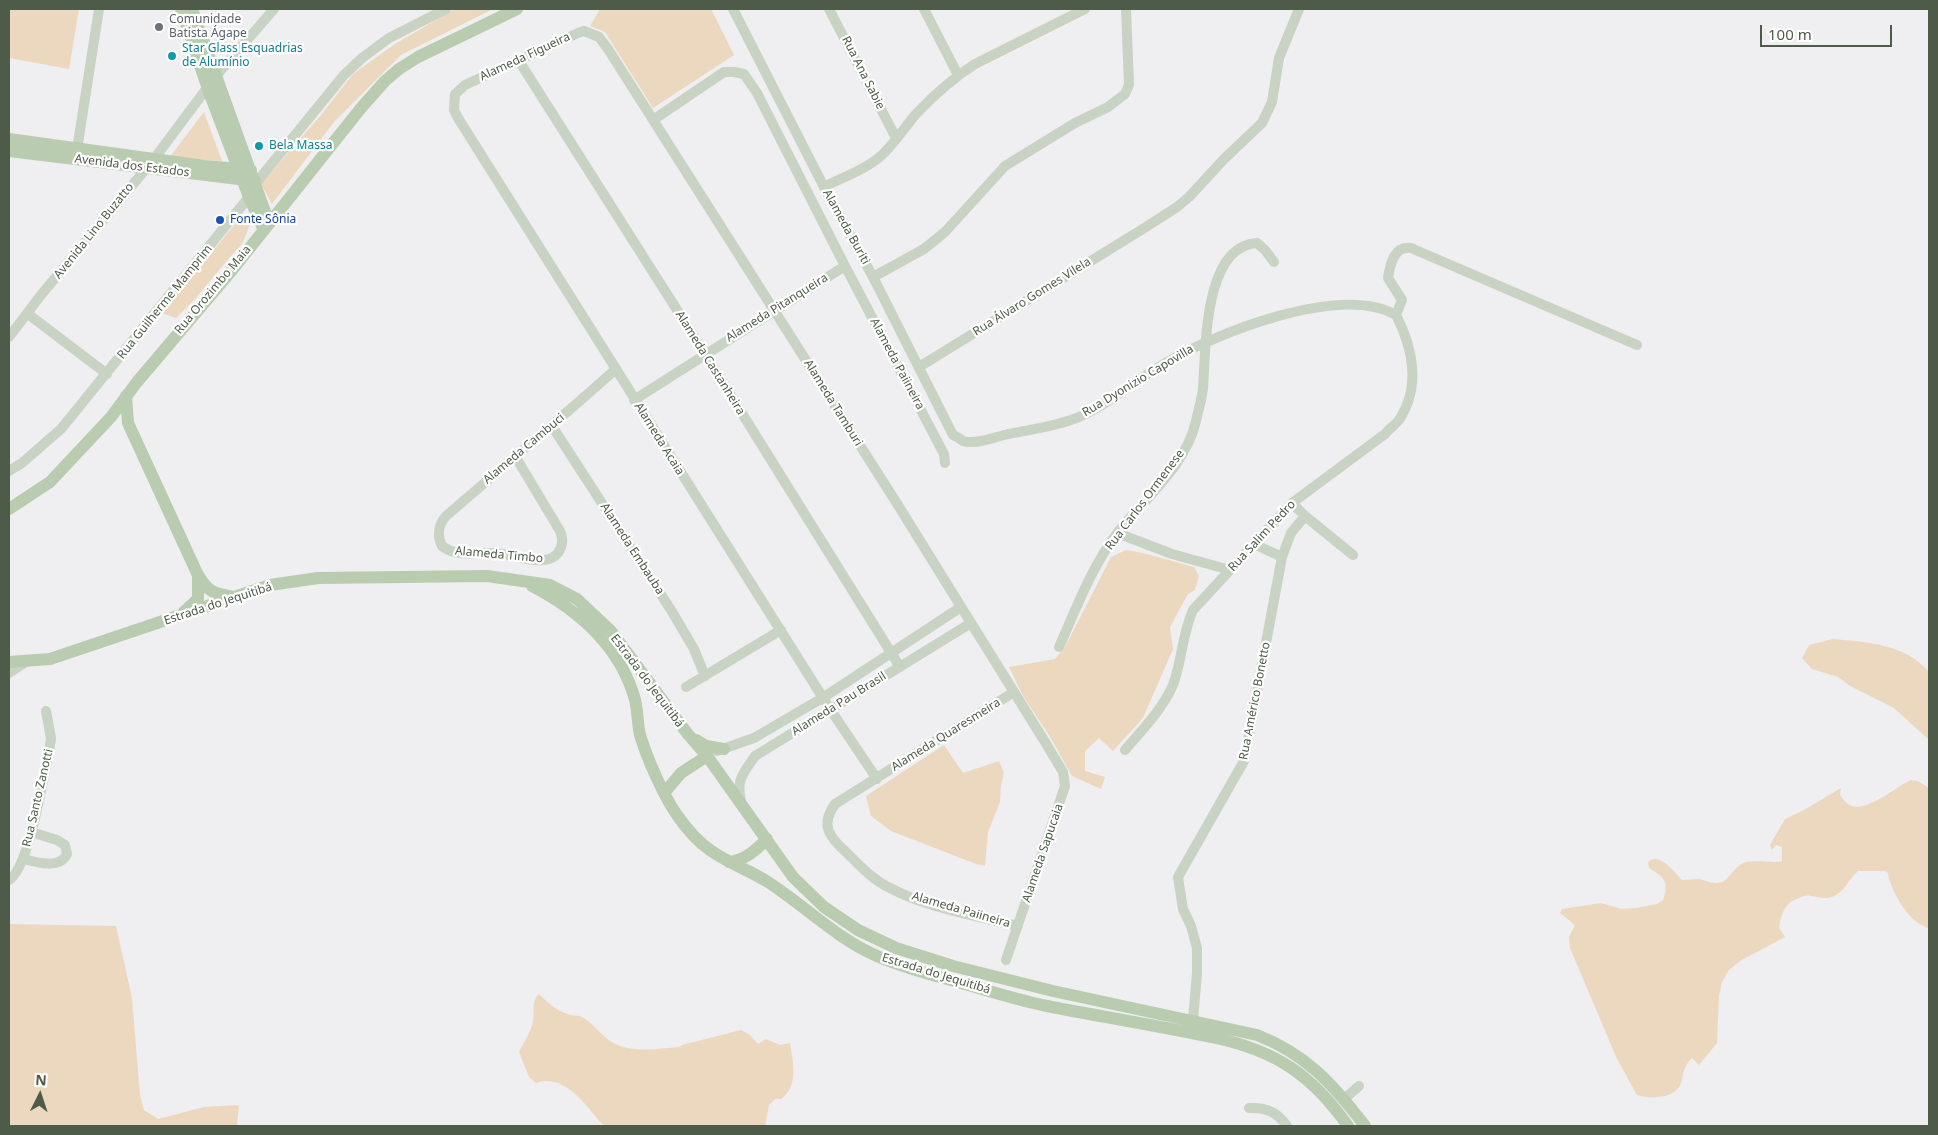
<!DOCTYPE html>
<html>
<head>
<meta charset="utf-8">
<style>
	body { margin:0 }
	#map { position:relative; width:1938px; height:1135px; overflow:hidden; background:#efeef1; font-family:"Noto Sans",sans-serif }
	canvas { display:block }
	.frame { position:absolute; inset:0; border:10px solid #4e5b48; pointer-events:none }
	.north { position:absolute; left:15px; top:1070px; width:50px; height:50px; -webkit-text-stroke:4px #fff; paint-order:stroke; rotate:4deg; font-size:14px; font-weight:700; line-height:20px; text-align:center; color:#4e5b48 }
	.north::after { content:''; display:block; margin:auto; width:18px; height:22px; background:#4e5b48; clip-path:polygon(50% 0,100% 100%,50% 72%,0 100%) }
	.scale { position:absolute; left:1760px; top:25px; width:132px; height:22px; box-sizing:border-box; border:2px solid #4e5b48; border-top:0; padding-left:6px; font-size:15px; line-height:18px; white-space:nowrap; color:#4e5b48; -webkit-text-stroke:4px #fff; paint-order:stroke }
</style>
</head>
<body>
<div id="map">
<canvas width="1938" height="1135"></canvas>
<div class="frame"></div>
<div class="north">N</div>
<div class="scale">100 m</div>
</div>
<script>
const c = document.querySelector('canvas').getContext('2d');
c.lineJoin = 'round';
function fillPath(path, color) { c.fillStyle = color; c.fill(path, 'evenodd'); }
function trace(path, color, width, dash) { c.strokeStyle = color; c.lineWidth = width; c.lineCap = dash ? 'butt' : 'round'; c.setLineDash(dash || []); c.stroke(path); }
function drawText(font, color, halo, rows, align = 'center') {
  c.font = font + ' "Noto Sans",sans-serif'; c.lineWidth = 4.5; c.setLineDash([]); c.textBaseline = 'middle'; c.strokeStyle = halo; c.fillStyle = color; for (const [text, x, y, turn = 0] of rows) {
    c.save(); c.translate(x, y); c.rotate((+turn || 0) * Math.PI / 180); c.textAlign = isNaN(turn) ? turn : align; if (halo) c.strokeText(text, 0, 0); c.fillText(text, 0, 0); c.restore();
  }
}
const green = new Path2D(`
	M 9,9 L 79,9 L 69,69 L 9,58 Z
	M 455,9 L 493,9 L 401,55 L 334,122 L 272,204 L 261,184 L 321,115 L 353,74 L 395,44 Z
	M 600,9 L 711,9 L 734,55 L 653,108 L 605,32 L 590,26 Z
	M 204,112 L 222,161 L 169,158 Z
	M 244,213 L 252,220 L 242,244 L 231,256 L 195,299 L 176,318 L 162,313 Z
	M 1126,550 L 1143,553 L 1194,567 L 1199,576 L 1195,590 L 1188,594 L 1170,627 L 1173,649 L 1143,718 L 1113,751 L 1099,738 L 1085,751 L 1085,771 L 1105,777 L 1101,789 L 1072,776 L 1049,735 L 1023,696 L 1009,667 L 1055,659 L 1065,647 L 1111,557 Z
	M 1833,639 C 1866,642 1906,644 1929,672 L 1929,740 L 1894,708 L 1850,686 L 1838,677 L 1812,669 L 1802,658 L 1809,645 Z
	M 944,745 L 963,773 L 999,761 L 1004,773 L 1001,785 L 1000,802 L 988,832 L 985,866 L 976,864 L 891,831 L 871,816 L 866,796 Z
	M 1911,780 L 1918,781 L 1929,788 L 1929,929 C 1924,926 1917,923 1912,918 C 1902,908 1890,888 1888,873 L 1885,871 L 1858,871 C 1849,879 1845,891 1834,896 C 1827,900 1818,897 1811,896 C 1806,895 1804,896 1799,898 C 1784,903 1782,913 1779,928 L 1785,937 L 1740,961 L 1729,970 L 1722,982 L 1719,996 L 1717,1043 L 1699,1065 L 1692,1058 C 1689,1061 1686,1065 1685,1068 C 1682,1074 1683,1082 1679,1087 C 1671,1099 1649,1099 1637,1095 L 1617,1059 L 1570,948 L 1569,937 L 1575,925 L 1560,913 L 1562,909 L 1601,903 L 1622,909 L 1636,908 L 1657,904 L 1663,900 C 1670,882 1664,877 1649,868 L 1648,862 C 1660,851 1674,872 1682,880 C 1687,880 1693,879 1698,879 C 1706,880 1715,886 1724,881 C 1731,876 1735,866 1744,863 C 1757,859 1773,864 1782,861 L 1782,847 L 1776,845 L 1772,850 L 1770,845 L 1785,819 L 1804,810 L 1841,788 L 1840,795 C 1842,798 1845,802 1848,804 C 1863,816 1897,786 1911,780 Z
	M 9,924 L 116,926 L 132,998 L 140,1095 L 144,1110 L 158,1119 L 204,1107 L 239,1105 L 237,1126 L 9,1126 Z
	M 539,994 C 548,1003 558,1012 571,1015 C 574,1016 579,1015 582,1017 C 591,1022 597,1030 605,1037 C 624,1055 656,1049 679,1047 L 682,1045 L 741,1030 L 750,1035 L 758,1044 L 766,1039 L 780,1045 L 790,1043 C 793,1062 799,1086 781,1099 L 775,1099 L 769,1105 L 765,1126 L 606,1126 L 602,1124 C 585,1105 565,1073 536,1083 L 529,1077 L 519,1052 C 523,1043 531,1032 533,1022 C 535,1012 531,1002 539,994 Z`);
const minor = new Path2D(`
	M 733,9 L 824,187 L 873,277 L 953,435 C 956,436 960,439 963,441 C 976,445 995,437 1008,434 C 1028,430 1051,427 1071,420 C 1105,408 1131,383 1162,365 C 1213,334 1340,283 1396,315
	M 829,9 L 896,138
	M 924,9 L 958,75
	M 519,61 L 705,354 L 900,667
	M 653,120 L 724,72 L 734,72 L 744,74 L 757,93 L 845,266 L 944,454 L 945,463
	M 76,156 L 99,9
	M 824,187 C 843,177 868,169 884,153 C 896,141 905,127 916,114 C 934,95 953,78 975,64 L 1085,9
	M 873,277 L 924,249 L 945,232 L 1005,166 L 1075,123 L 1108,107 L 1125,94 L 1129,85 L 1126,9
	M 28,314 L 107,374
	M 1396,315 L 1402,300 L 1388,278 C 1390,265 1394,245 1411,248 L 1637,345
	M 9,337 L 41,295 L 154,159 L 216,76 L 274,9
	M 919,367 L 1146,227 L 1177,207 L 1189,197 L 1224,159 L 1262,123 L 1272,102 L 1279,58 L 1299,9
	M 634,400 L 845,266
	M 552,426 L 671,610 L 694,649 L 705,676
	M 515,456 L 560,531 C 563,538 563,546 558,553 C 546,569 513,554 495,553 C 477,552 457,558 442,546 C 437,536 438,525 446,516 C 503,467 560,419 616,369
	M 9,471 L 22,463 L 61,429 L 249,197 L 256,183 L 344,75 L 362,58 L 389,38 L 446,9
	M 1292,503 L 1305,516 L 1353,555
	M 1117,533 L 1172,554 L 1230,570
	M 1254,544 L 1282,557
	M 1059,647 C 1076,609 1092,566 1118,532 C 1145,498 1186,466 1196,421 C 1198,411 1202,399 1203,388 C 1206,350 1203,246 1257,243 L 1265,250 L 1274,262
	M 9,673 L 24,663
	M 686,687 L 781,630
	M 1014,692 L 835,804 C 820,825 829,837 846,852 C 859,865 873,880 890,888 C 928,908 977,916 1018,926
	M 1125,750 C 1142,730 1162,710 1173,685 C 1182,661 1182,634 1193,610 L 1292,503 L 1385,434 C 1389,429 1395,425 1399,420 C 1421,387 1413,348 1396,315
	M 717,751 L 754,738 L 824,697 L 961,607
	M 877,779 L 830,709 L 458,118 L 454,110 L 455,94 L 465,85 L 578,33 L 584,31 L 599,37 L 608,49 L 896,502 L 1045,742 L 1063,772 L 1065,786 L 1006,960
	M 741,801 C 736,779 743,774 755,756 L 971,623
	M 24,859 C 38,863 60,869 67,854 L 65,845 L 57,840 L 31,832
	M 9,880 C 29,868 43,778 49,752 L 51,738 L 46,711
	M 1193,1020 L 1197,973 L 1197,948 L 1191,926 L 1183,909 L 1178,877 L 1244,761 L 1282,557 L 1291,533 L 1305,516
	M 1343,1100 L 1359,1086
	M 1249,1108 C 1266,1107 1277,1112 1287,1126`);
const major = new Path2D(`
	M 181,9 L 208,89 L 249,197 L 264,230
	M 192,9 L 269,223
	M 9,139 L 204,166 L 251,170
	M 9,151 L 255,181
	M 126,396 L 128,423 L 197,573 C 208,592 212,593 233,597
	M 9,509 L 50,482 L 111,417 L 137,382 L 233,269 L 361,108 L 385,81 L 399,69 L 418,57 L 517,9
	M 532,586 C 578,610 618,644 634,696 C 638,708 637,722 640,735 C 647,758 663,795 677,815 C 686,828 697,841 710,850 C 728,863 749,870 768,882 C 805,906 836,938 877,956 C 904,968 933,975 961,983 C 990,991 1018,1000 1047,1006 C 1103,1017 1160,1026 1216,1038 C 1276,1051 1312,1075 1348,1126
	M 184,612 L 198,599 L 198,575
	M 9,662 L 50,659 L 270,585 L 318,578 L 487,576 L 550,585 L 577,599 L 611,631 L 687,733 L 707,756 L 793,877 L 824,907 L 858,930 L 896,948 L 953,966 L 1053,991 L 1257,1035 C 1306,1054 1333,1084 1365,1126
	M 696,740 L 706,746 L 724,749
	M 665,792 L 681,773 L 707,756
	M 729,862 C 745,860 755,851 767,839`);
const markers = [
	[159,27,5,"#6b7280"],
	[172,56,5,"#0f9aa8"],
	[259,146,5,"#0f9aa8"],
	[220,220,5,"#1a4fb4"]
];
const worshipNames = [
	["Comunidade",169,20],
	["Batista Ágape",169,34]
];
const cultureNames = [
	["Star Glass Esquadrias",182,49],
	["de Alumínio",182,63],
	["Bela Massa",269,146]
];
const streetNames = [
	["Alameda Figueira",525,57,-25],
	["Rua Ana Sabie",863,73,63],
	["Avenida dos Estados",132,166,7],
	["Alameda Buriti",846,227,61],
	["Avenida Lino Buzatto",94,231,-51],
	["Rua Orozimbo Maia",213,290,-50],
	["Rua Álvaro Gomes Vilela",1032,297,-32],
	["Rua Guilherme Mamprim",165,302,-51],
	["Alameda Pitanqueira",777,308,-32],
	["Alameda Castanheira",710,363,58],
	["Alameda Paiineira",897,364,62],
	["Rua Dyonizio Capovilla",1138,381,-31],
	["Alameda Tamburi",833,403,58],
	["Alameda Acaia",659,439,58],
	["Alameda Cambuci",524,449,-40],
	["Rua Carlos Ormenese",1145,500,-53],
	["Rua Salim Pedro",1262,536,-47],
	["Alameda Embauba",632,549,57],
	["Alameda Timbo",499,555,5],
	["Estrada do Jequitibá",218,604,-18],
	["Estrada do Jequitibá",647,681,53],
	["Rua Américo Bonetto",1255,701,-79],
	["Alameda Pau Brasil",839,704,-32],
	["Alameda Quaresmeira",946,735,-32],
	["Rua Santo Zanotti",38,798,-77],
	["Alameda Sapucaia",1043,853,-71],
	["Alameda Paiineira",961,910,16],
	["Estrada do Jequitibá",936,974,17]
];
const transitNames = [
	["Fonte Sônia",230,220]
];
fillPath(green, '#ecd8bf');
trace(minor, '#c8d3c3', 10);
trace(major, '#b9ccaf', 12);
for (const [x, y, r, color] of markers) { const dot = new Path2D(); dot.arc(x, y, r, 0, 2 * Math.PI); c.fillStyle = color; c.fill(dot); trace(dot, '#fff', 2); }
drawText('12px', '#5b616d', '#fff', worshipNames, 'left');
drawText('12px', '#0d838f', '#fff', cultureNames, 'left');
drawText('12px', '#4e5b48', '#fff', streetNames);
drawText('12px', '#164399', '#fff', transitNames, 'left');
</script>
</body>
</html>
